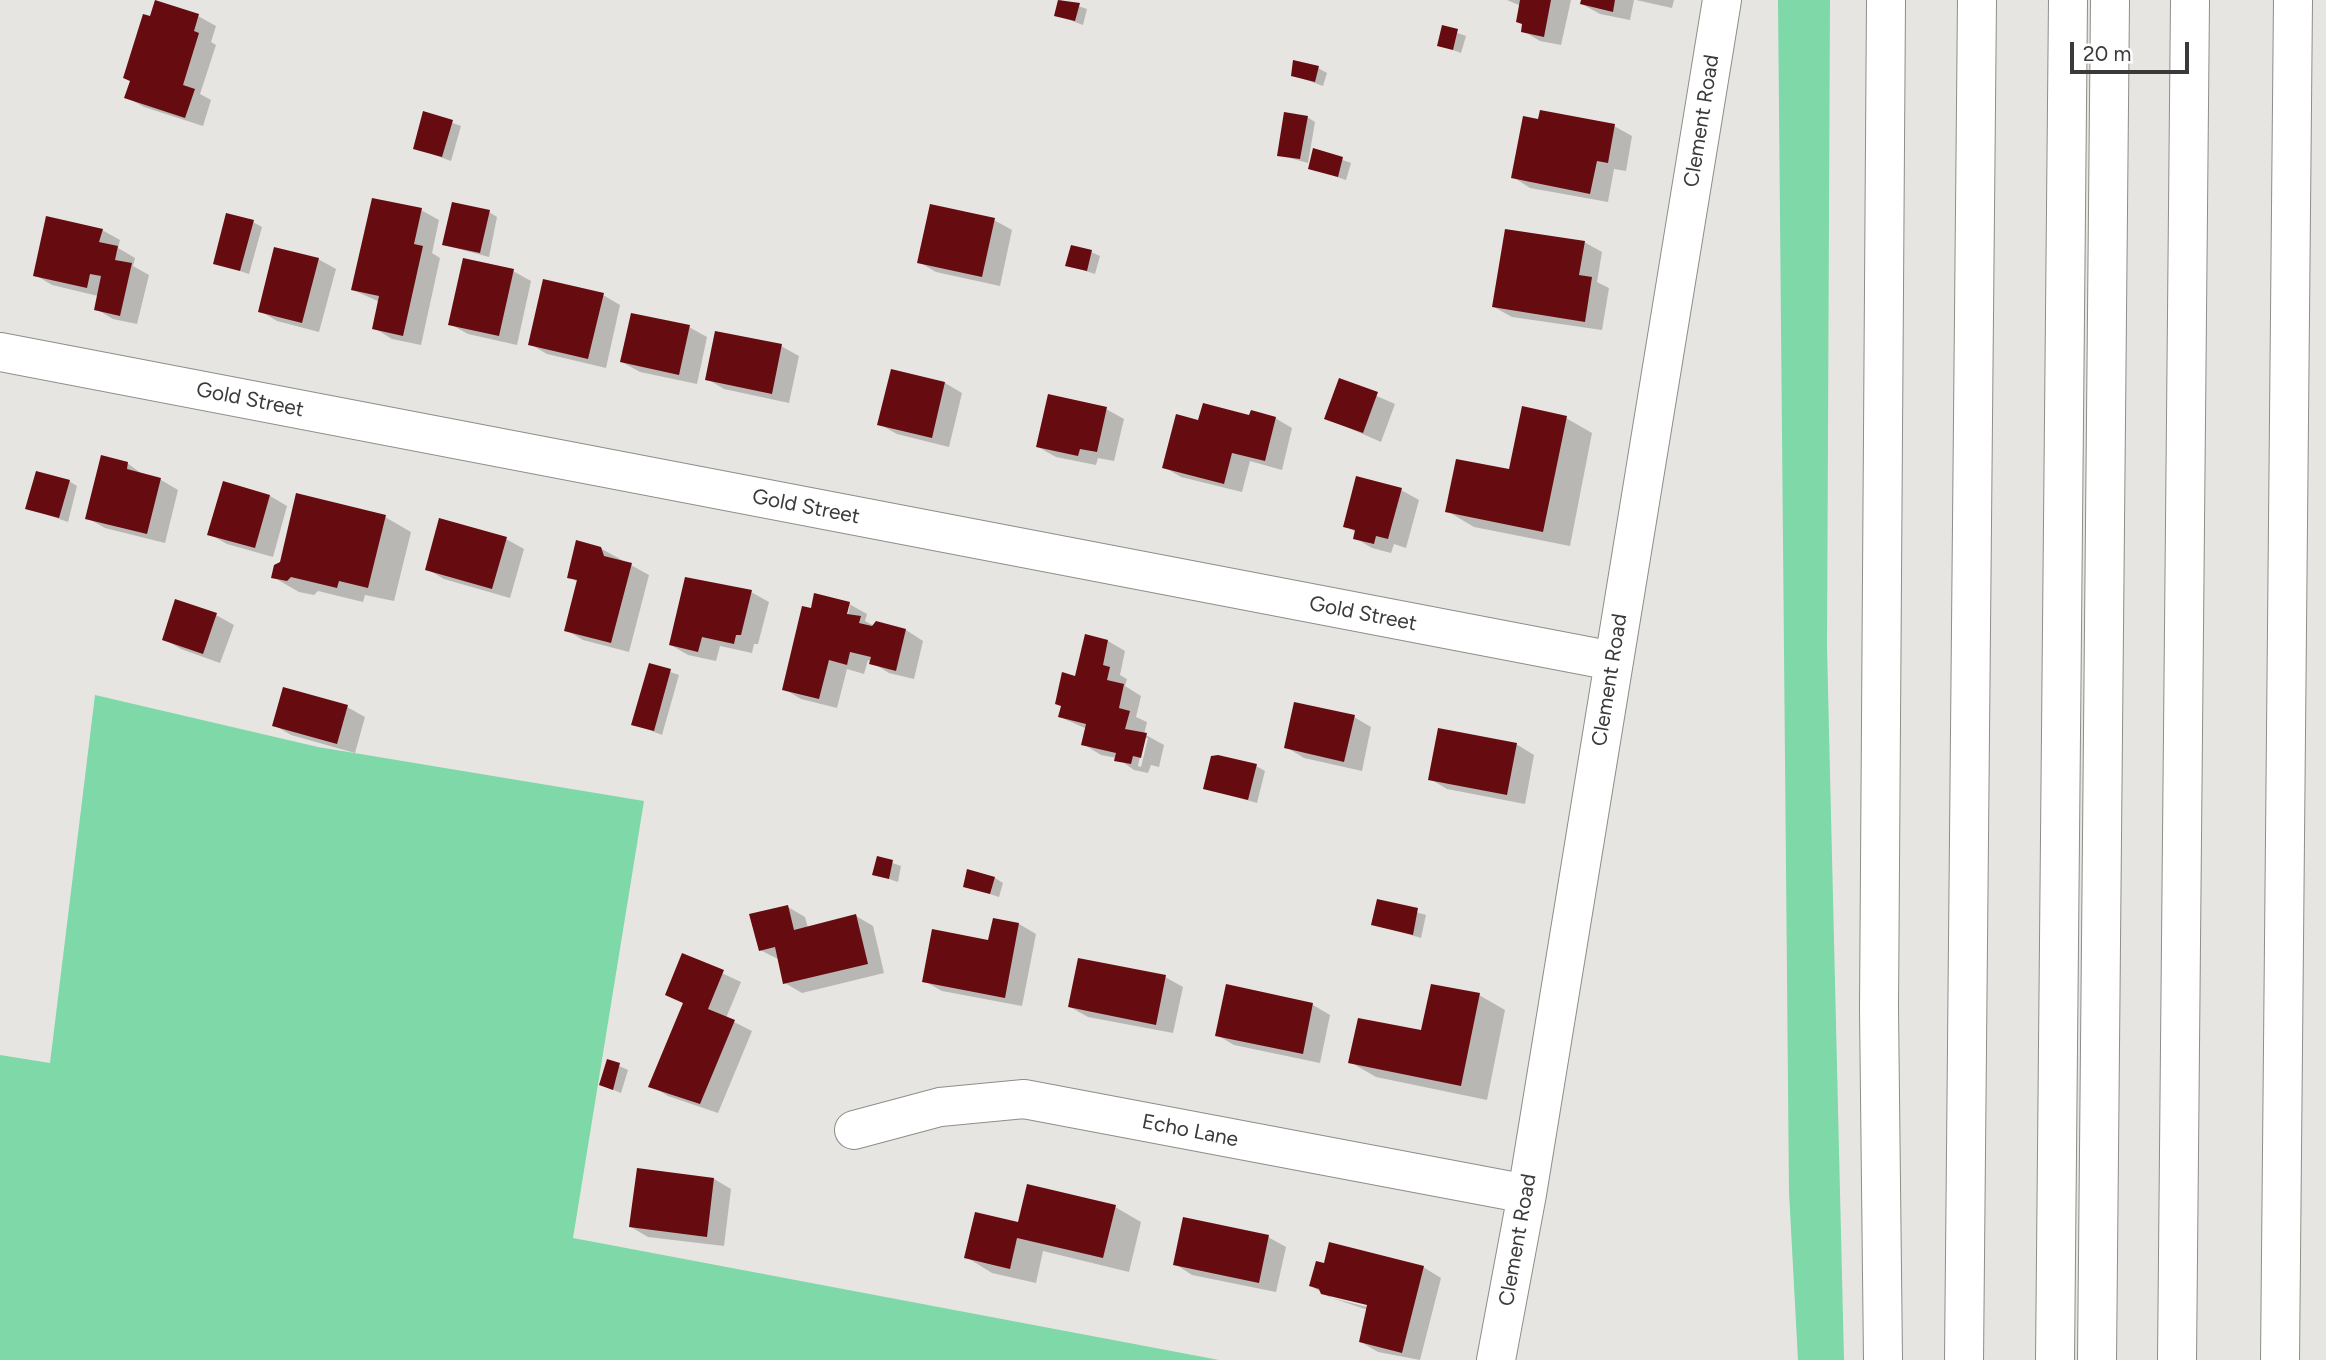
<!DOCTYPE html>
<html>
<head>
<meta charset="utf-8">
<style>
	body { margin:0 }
	#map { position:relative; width:2326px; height:1360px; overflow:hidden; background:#e7e5e1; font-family:Figtree,sans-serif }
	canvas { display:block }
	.scale { position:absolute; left:2070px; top:42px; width:119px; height:32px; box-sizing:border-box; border:4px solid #3b3a39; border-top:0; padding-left:9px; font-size:21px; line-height:24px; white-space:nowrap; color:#3b3a39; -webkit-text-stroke:5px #fff; paint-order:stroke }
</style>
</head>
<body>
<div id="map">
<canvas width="2326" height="1360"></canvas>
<div class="scale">20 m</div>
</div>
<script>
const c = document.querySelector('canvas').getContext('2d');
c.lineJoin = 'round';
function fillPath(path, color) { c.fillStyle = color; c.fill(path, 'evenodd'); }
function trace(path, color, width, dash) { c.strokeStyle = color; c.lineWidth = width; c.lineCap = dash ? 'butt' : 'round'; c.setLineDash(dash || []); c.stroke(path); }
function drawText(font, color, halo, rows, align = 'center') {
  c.font = font + ' Figtree,sans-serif'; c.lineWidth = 7; c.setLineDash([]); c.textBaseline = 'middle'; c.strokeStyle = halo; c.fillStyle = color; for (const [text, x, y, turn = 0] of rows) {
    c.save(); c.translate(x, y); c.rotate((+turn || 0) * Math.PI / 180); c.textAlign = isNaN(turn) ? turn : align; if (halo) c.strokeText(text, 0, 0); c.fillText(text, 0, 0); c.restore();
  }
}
const green = new Path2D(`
	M 1778,0 L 1830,0 L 1827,647 L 1844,1360 L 1798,1360 L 1789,1192 Z
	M 95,695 L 318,747 L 644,801 L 573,1238 L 1219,1360 L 0,1360 L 0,1055 L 50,1063 Z`);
const shadow = new Path2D(`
	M 1060,0 L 1087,9 L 1083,25 L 1056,15 Z
	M 1507,0 L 1571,0 L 1561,45 L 1540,41 L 1523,31 L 1521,6 Z
	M 1583,0 L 1634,0 L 1630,20 L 1600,14 L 1582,4 Z
	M 1636,0 L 1674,0 L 1672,8 Z
	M 198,16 L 216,26 L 211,42 L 216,45 L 200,94 L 211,100 L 203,126 L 144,107 L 126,97 Z
	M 1443,28 L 1466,36 L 1461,53 L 1439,45 Z
	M 1318,68 L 1327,73 L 1323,86 L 1293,75 Z
	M 425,113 L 461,126 L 451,161 L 415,148 Z
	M 1307,117 L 1315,122 L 1308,163 L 1279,155 Z
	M 1614,126 L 1632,136 L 1626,171 L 1614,169 L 1608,202 L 1530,188 L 1513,177 Z
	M 1315,150 L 1351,163 L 1346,180 L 1310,168 Z
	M 421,210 L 439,220 L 432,253 L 440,258 L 421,345 L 392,339 L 374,328 L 380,302 L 353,290 Z
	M 489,212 L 497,217 L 489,257 L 444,245 Z
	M 994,220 L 1012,230 L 1000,286 L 936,272 L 919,262 Z
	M 253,222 L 262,227 L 249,274 L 215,263 Z
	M 102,230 L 120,240 L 118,248 L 135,258 L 133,266 L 149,275 L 137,324 L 113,319 L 96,309 L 98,296 L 52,285 L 35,275 Z
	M 1584,242 L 1602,252 L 1597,282 L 1609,288 L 1602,330 L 1512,317 L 1494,307 Z
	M 1091,252 L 1100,256 L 1095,274 L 1067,265 Z
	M 318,259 L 336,269 L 319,332 L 277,321 L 260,311 Z
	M 513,271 L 531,281 L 517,345 L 468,334 L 450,324 Z
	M 603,295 L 620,305 L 606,368 L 547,354 L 530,344 Z
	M 689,327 L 707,337 L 697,384 L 640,372 L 622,362 Z
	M 781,346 L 799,356 L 789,403 L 724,389 L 707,379 Z
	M 892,371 L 945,383 L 962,393 L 949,447 L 897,434 L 879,424 Z
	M 1340,380 L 1395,404 L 1381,442 L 1326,418 Z
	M 1106,409 L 1124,419 L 1114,461 L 1098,458 L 1096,465 L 1056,457 L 1038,447 Z
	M 1250,417 L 1275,418 L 1292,428 L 1282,470 L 1250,461 L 1242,492 L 1181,477 L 1164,467 L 1200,422 Z
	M 1566,418 L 1592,433 L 1570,546 L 1474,527 L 1447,511 L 1510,471 Z
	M 127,463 L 145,476 L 161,480 L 178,490 L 165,543 L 105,528 L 87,518 Z
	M 69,481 L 77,486 L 68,522 L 27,508 Z
	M 224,483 L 270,496 L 287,506 L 273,557 L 227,544 L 209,534 Z
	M 1401,490 L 1419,500 L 1406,548 L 1394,544 L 1391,553 L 1372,548 L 1355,538 L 1356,532 L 1345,526 Z
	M 385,517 L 411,532 L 394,601 L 365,595 L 363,602 L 318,591 L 314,595 L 299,592 L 273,577 Z
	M 506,539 L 524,549 L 510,598 L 444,579 L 427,569 Z
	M 600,548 L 649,575 L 629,652 L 583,640 L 566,630 L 578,582 L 569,577 Z
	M 751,592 L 769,602 L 758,644 L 754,644 L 752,653 L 720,646 L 716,661 L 688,655 L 671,645 Z
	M 849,604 L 867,614 L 865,621 L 874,626 L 906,630 L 923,641 L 914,679 L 889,673 L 868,660 L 864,674 L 847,669 L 837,708 L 801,699 L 784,689 L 812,610 ZM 847,606 L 850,606 L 846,622 Z
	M 216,615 L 234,625 L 220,663 L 181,649 L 164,639 Z
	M 1108,641 L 1125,651 L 1120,675 L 1127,679 L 1125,686 L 1141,696 L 1136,717 L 1147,722 L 1144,734 L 1164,745 L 1159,767 L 1151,765 L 1148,773 L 1134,770 L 1117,758 L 1101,755 L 1083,744 L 1087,729 L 1060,717 L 1077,678 ZM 1144,738 L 1148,738 L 1141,767 L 1138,766 Z
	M 650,665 L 679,675 L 662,735 L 633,724 Z
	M 347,707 L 365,717 L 355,753 L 291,735 L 274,725 Z
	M 1354,717 L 1371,727 L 1362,771 L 1304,758 L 1286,747 Z
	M 1516,744 L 1534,755 L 1525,804 L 1447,789 L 1430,779 Z
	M 1256,766 L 1265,771 L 1257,803 L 1205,788 Z
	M 878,858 L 901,866 L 898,882 L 874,874 Z
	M 995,878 L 1003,883 L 999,897 L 965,886 Z
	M 1378,901 L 1426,915 L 1421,938 L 1373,924 Z
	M 788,907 L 805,917 L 808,928 L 856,916 L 873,926 L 884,973 L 802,993 L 785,983 L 780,960 L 760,950 Z
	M 994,920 L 1019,924 L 1036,934 L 1022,1006 L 942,991 L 924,981 L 990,942 Z
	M 683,955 L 741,982 L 726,1018 L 752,1031 L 718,1113 L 668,1096 L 651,1086 L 685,1004 L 667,994 Z
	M 1165,977 L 1183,987 L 1173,1033 L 1088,1017 L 1070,1007 Z
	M 1227,986 L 1313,1005 L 1330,1015 L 1320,1063 L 1234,1045 L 1217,1035 Z
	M 1479,995 L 1505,1010 L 1487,1100 L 1376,1077 L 1350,1062 L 1423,1032 Z
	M 608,1061 L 628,1070 L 621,1093 L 601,1085 Z
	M 714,1179 L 731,1189 L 724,1246 L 648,1237 L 631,1227 Z
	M 1115,1207 L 1141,1222 L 1129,1272 L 1043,1251 L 1036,1283 L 992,1273 L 966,1257 L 1020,1224 Z
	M 1268,1237 L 1286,1247 L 1276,1292 L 1192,1275 L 1175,1264 Z
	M 1325,1265 L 1423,1267 L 1441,1278 L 1420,1360 L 1378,1352 L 1361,1342 L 1368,1310 L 1332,1298 L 1375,1309 L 1376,1306 L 1327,1293 L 1331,1298 L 1311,1286 Z`);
const building = new Path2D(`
	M 155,0 L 199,14 L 194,31 L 199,33 L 183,85 L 195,89 L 185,118 L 124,98 L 130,81 L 123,78 L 143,14 L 150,16 Z
	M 1058,0 L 1080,3 L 1075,21 L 1054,16 Z
	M 1520,0 L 1551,0 L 1544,37 L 1521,32 L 1522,24 L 1516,22 Z
	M 1581,0 L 1615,0 L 1613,12 L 1580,4 Z
	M 1442,25 L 1458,29 L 1453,50 L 1437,46 Z
	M 1293,60 L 1319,66 L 1315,82 L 1291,76 Z
	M 1540,110 L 1615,124 L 1608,163 L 1597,161 L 1590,194 L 1511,178 L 1523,116 L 1538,119 Z
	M 423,111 L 453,120 L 442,157 L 413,149 Z
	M 1284,112 L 1308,116 L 1300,159 L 1277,156 Z
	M 1313,148 L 1343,157 L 1338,177 L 1308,169 Z
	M 372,198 L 422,208 L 414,244 L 423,246 L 403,336 L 372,329 L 379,296 L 351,290 Z
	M 452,202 L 490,210 L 480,253 L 442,245 Z
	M 930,204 L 995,218 L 982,277 L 917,263 Z
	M 226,213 L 254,220 L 240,271 L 213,264 Z
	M 46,216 L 103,229 L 99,242 L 118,246 L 115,260 L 132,263 L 120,316 L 94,310 L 101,276 L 90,274 L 87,288 L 33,276 Z
	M 1505,229 L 1585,241 L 1579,275 L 1592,277 L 1585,322 L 1492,307 Z
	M 1071,245 L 1092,250 L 1087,271 L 1065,266 Z
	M 274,247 L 319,258 L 302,323 L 258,312 Z
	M 463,258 L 514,269 L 499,336 L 448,325 Z
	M 543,279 L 604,293 L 588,359 L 528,345 Z
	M 631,313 L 690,325 L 679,375 L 620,362 Z
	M 715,331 L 782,344 L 772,394 L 705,380 Z
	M 891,369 L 945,382 L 932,438 L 877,425 Z
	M 1339,378 L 1378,392 L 1363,433 L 1324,419 Z
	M 1048,394 L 1107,407 L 1097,452 L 1080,449 L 1078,456 L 1036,447 Z
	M 1203,403 L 1249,415 L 1251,410 L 1276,417 L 1265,461 L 1232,453 L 1224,484 L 1162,468 L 1176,414 L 1198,420 Z
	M 1522,406 L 1567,416 L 1543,532 L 1445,512 L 1456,459 L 1509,469 Z
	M 101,455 L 128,462 L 127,469 L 161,478 L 147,534 L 85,519 Z
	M 36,471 L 70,480 L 59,518 L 25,509 Z
	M 1356,476 L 1402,488 L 1388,539 L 1376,536 L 1374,544 L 1353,539 L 1355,530 L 1343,527 Z
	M 223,481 L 270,495 L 255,548 L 207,535 Z
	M 296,493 L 386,515 L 368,588 L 339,581 L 337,588 L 291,577 L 287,581 L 271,578 L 274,565 L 280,562 Z
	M 439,518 L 507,537 L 492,589 L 425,570 Z
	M 576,540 L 601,547 L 604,556 L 632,563 L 611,643 L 564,631 L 577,580 L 567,578 Z
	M 685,577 L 752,590 L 741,635 L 736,635 L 734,644 L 702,637 L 698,652 L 669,645 Z
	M 814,593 L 850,602 L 847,614 L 861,616 L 859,623 L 872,626 L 876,621 L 906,629 L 896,671 L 869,664 L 871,657 L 850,652 L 847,665 L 829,660 L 819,699 L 782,690 L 802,606 L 811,608 Z
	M 175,599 L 217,613 L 203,654 L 162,640 Z
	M 1085,634 L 1108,640 L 1103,665 L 1110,667 L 1107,680 L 1124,684 L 1119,708 L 1130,711 L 1125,729 L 1147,733 L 1141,758 L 1133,756 L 1131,764 L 1114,761 L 1116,753 L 1081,745 L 1086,724 L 1058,717 L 1061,706 L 1055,704 L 1062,672 L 1075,676 Z
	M 649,663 L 671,669 L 654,731 L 631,725 Z
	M 283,687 L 348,705 L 337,744 L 272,726 Z
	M 1294,702 L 1355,715 L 1344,762 L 1284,748 Z
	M 1438,728 L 1517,743 L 1507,795 L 1428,780 Z
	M 1218,755 L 1257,764 L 1248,800 L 1203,789 L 1211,756 Z
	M 877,856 L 893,860 L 889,879 L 872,875 Z
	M 967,869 L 995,877 L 990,894 L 963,887 Z
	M 1377,899 L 1418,908 L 1413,935 L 1371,925 Z
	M 788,905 L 794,930 L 856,914 L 868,964 L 783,984 L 775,947 L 759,951 L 749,914 Z
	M 993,918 L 1019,923 L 1005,998 L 922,982 L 932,929 L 988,940 Z
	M 682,953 L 724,970 L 708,1009 L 735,1020 L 700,1104 L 648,1087 L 683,1003 L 665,995 Z
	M 1078,958 L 1166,975 L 1156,1025 L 1068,1007 Z
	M 1226,984 L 1313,1003 L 1303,1054 L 1215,1036 Z
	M 1431,984 L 1480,993 L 1461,1086 L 1348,1063 L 1358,1018 L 1421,1030 Z
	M 607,1059 L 620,1063 L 613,1090 L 599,1085 Z
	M 637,1168 L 714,1178 L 707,1237 L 629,1227 Z
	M 1027,1184 L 1116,1205 L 1103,1258 L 1017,1238 L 1010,1269 L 964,1258 L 975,1212 L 1018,1222 Z
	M 1183,1217 L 1269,1235 L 1259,1283 L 1173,1265 Z
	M 1329,1242 L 1424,1266 L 1402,1353 L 1359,1342 L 1367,1305 L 1321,1294 L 1319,1289 L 1309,1286 L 1316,1261 L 1324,1263 Z`);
const street = new Path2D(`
	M 0,352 L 1613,661
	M 854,1130 L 940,1107 L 1024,1099 L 1527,1194
	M 1496,1360 L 1527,1194 L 1722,0`);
const highway = new Path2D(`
	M 1883,1360 L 1879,1008 L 1886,0
	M 1964,1360 L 1977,0
	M 2055,1360 L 2068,0
	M 2097,1360 L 2110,0
	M 2177,1360 L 2190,0
	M 2280,1360 L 2293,0`);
const streetNames = [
	["Clement Road",1702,121,-81],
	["Gold Street",250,400,11],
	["Gold Street",806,507,11],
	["Gold Street",1363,614,11],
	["Clement Road",1610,680,-81],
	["Echo Lane",1190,1131,11],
	["Clement Road",1518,1240,-80]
];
fillPath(green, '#7ed8a8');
fillPath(shadow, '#0003');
fillPath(building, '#660c10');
trace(street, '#8e8d89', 40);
trace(highway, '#8e8d89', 40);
trace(street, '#fff', 38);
trace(highway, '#fff', 38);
drawText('21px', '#3b3a39', '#fff', streetNames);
</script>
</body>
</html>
